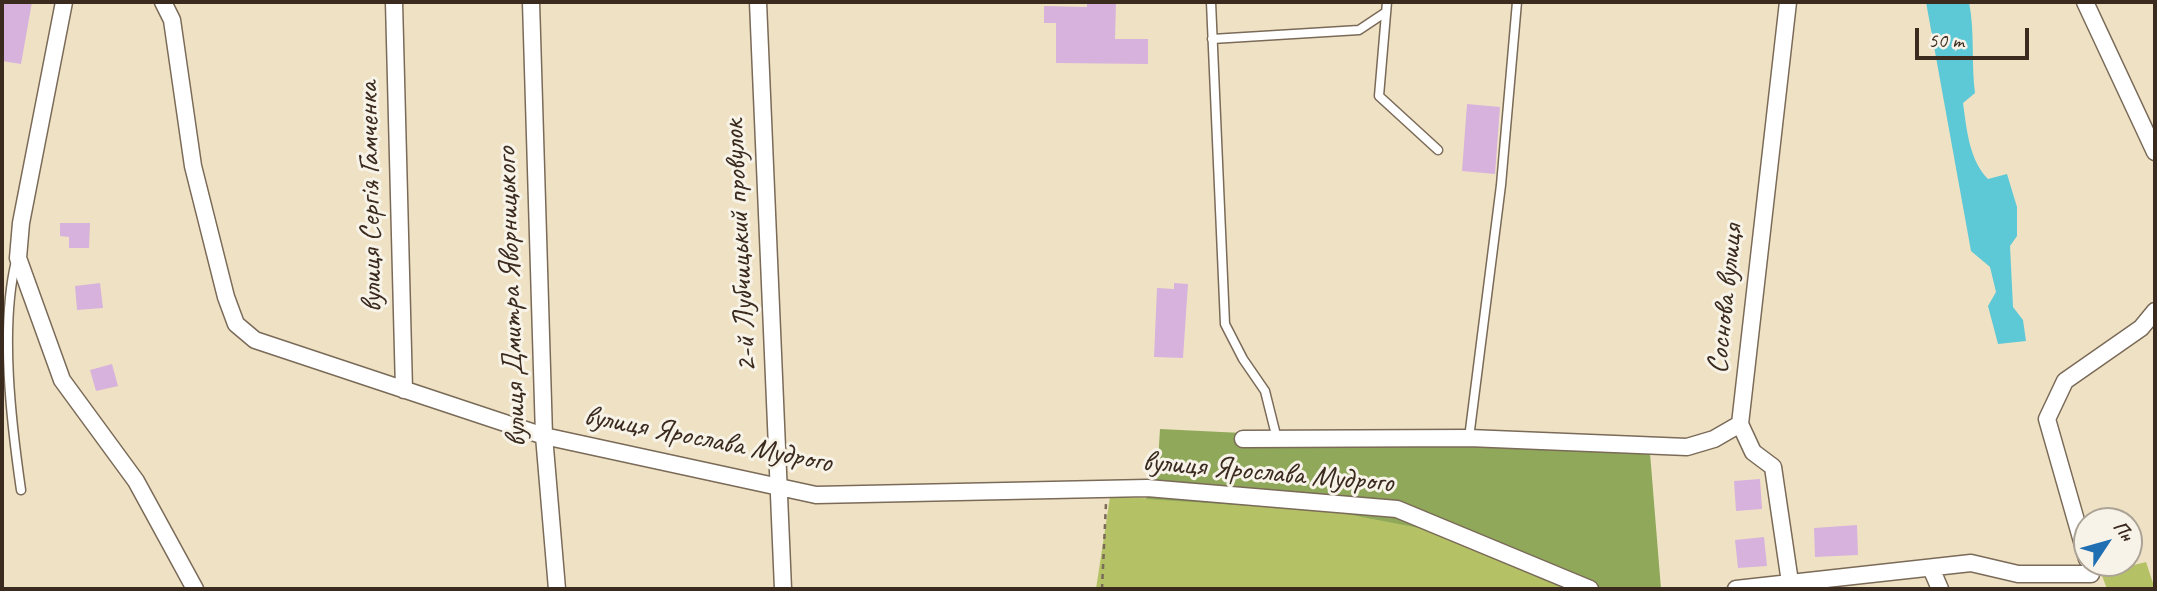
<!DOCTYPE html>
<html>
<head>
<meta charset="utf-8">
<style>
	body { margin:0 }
	#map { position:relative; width:2157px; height:591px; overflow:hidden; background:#efe2c4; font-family:Caveat,sans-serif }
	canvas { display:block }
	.frame { position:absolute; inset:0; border:4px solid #3b2a1e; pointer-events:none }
	.north { position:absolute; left:2073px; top:507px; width:70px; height:70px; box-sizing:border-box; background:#f7f3e8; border:2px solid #aca397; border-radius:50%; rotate:54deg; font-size:19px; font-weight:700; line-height:28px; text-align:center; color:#3b2a1e }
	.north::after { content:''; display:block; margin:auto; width:24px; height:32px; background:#1f6fb2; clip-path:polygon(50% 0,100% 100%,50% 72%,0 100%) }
	.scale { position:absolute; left:1915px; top:28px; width:114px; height:32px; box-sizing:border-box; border:4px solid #3b2a1e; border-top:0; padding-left:9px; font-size:21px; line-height:24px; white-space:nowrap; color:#3b2a1e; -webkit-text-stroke:5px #f7f3e8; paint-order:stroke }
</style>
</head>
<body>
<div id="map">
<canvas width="2157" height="591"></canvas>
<div class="frame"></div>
<div class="north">Пн</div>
<div class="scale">50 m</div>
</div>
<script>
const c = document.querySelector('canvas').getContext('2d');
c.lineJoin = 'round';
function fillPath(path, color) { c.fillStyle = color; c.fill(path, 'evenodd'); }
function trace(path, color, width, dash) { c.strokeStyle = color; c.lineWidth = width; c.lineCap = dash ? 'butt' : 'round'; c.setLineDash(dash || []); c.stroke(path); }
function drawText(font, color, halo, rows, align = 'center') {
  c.font = font + ' Caveat,sans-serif'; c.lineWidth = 6; c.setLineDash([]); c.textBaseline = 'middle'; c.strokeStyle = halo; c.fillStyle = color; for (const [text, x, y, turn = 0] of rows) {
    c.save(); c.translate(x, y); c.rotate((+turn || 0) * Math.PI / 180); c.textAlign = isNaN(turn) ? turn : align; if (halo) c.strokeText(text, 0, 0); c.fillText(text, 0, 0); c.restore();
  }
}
const green = new Path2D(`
	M 1110,497 C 1222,501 1341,504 1450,533 C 1500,547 1543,578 1594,589 L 1096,589 Z
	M 2146,562 L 2155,589 L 2107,589 L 2101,573 Z`);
const forest = new Path2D(`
	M 1160,429 L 1650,453 L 1661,589 L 1594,589 L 1543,580 L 1451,534 L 1331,511 L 1146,499 L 1157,478 Z`);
const water = new Path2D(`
	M 1926,2 L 1969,2 C 1975,32 1971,62 1975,93 L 1963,103 C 1967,131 1969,159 1988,179 L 2007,174 L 2017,207 L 2017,236 L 2010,246 L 2013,307 L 2023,320 L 2026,341 L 1998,344 L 1988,306 L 1996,292 L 1990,267 L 1971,251 Z`);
const building = new Path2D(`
	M 2,2 L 32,2 L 21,64 L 2,61 Z
	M 1087,2 L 1116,2 L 1115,39 L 1148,39 L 1148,64 L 1056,63 L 1056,23 L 1044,23 L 1044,6 L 1087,7 Z
	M 1467,104 L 1500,107 L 1495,174 L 1462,171 Z
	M 60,223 L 90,223 L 89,248 L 69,248 L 69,237 L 60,236 Z
	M 100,283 L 103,308 L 77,310 L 75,286 Z
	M 1174,283 L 1188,284 L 1183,358 L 1154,357 L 1157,288 L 1174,289 Z
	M 112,364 L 118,386 L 96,391 L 90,370 Z
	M 1760,479 L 1762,509 L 1736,511 L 1734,481 Z
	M 1857,525 L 1858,555 L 1815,557 L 1814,528 Z
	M 1764,537 L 1767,566 L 1738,568 L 1735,540 Z`);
const path = new Path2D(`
	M 1102,589 L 1106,503`);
const service = new Path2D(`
	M 1211,2 L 1225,324 L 1243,359 L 1265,391 L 1277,439
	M 1387,2 L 1379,96 L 1438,150
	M 1212,39 L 1359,30 L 1386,12
	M 16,261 C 0,327 11,421 21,490
	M 1469,438 L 1501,185 L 1517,2`);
const minor = new Path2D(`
	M 64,2 L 21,223 L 18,258 L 62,380 L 136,481 L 195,589
	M 163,2 L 172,20 L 193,166 L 226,297 L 236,324 L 255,340 L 544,436 L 816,495 L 1147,488 L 1397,509 L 1590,589
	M 394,2 L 404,390
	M 531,2 L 544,436 L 557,589
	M 758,2 L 783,589
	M 1788,2 L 1740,424 L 1753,452 L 1773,467 L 1791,589
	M 2085,2 L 2155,152
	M 1243,439 L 1469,438 L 1687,447 L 1714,439 L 1740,424
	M 2087,559 L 2047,419 L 2065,381 L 2141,328 L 2155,311
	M 1931,568 L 1940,589
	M 1736,589 L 1971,563 L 2018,574 L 2091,574`);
const streetNames = [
	["вулиця Сергія Гамченка",371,197,-91],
	["2-й Лубчицький провулок",741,246,-93],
	["вулиця Дмитра Яворницького",512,297,-92],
	["Соснова вулиця",1726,299,-84],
	["вулиця Ярослава Мудрого",708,440,11],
	["вулиця Ярослава Мудрого",1268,473,5]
];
fillPath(green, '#b4c265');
fillPath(forest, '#8fa85a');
fillPath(water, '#5dc8d6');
fillPath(building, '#d7b2dd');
trace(service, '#7a6a58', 11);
trace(minor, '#7a6a58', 19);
trace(path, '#7a6a58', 2.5, [5, 5]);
trace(service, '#fff', 8);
trace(minor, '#fff', 16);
drawText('30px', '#3b2a1e', '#f7f3e8', streetNames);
</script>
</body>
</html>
